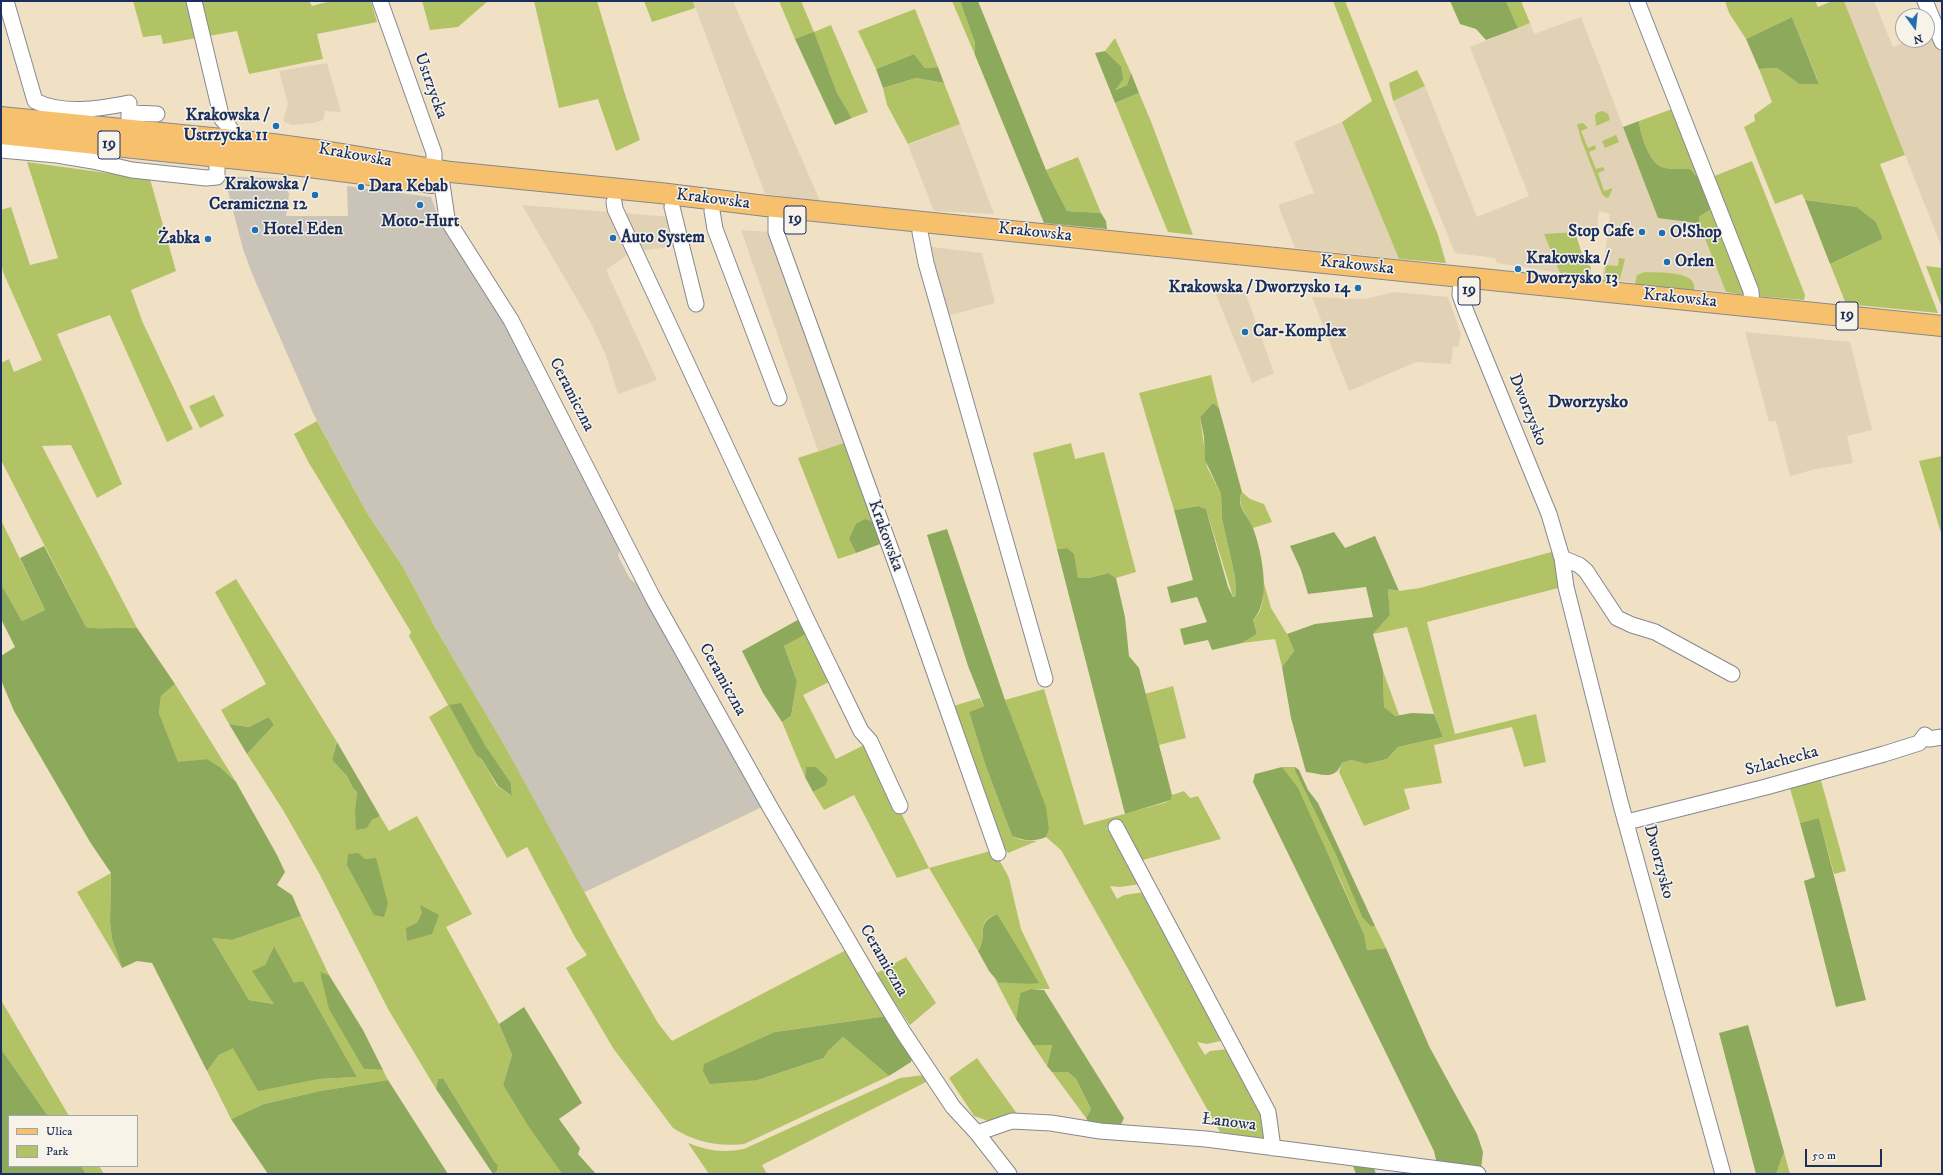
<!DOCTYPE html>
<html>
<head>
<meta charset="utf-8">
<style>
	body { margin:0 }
	#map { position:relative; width:1943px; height:1175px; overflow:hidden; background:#f0e1c4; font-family:"IM FELL DW Pica",serif }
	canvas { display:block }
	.frame { position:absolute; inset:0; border:2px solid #1b2f5e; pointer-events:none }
	.legend { position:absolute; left:8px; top:1115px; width:130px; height:52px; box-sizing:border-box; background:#f7f3e8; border:1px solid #9fa5b1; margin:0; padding:5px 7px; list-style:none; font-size:12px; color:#1b2f5e }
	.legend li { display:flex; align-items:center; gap:8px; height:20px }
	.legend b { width:20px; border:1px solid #9fa5b1 }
	.north { position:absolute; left:1895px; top:8px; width:40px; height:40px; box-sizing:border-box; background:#f7f3e8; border:1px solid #9fa5b1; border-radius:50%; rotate:165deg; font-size:11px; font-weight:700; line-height:16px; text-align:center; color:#1b2f5e }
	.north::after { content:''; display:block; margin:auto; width:14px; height:18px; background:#1f6fb2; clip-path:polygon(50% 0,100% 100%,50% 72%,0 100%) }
	.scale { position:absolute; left:1805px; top:1149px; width:77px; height:18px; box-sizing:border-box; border:2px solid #1b2f5e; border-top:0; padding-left:5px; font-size:12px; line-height:14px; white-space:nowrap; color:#1b2f5e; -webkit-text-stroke:3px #f7f3e8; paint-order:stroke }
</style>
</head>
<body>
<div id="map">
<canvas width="1943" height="1175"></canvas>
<div class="frame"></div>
<ul class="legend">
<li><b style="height:5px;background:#f7c06c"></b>Ulica</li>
<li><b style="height:11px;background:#b2c366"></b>Park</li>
</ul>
<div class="north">N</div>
<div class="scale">50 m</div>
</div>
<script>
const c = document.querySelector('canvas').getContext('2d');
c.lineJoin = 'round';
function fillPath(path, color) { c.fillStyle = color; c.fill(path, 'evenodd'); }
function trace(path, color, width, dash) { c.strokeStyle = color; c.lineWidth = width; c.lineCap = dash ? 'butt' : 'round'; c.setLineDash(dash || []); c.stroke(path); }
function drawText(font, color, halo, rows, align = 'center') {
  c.font = font + ' "IM FELL DW Pica",serif'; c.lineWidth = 3; c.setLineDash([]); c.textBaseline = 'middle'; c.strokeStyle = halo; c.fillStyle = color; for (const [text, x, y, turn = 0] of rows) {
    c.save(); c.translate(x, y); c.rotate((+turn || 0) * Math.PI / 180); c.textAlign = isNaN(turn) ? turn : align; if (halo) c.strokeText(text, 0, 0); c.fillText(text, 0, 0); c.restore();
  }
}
const built = new Path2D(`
	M 693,1 L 733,1 L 820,201 L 765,194 Z
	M 1844,1 L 1874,1 L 1893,47 L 1912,40 L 1927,40 L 1927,34 L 1935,35 L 1942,54 L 1942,248 Z
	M 1581,17 L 1658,218 L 1696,223 L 1700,226 L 1726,292 L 1602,279 L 1610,214 L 1599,211 L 1597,231 L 1544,234 L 1560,273 L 1497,263 L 1495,258 L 1455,253 L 1393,101 L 1425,86 L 1477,217 L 1529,196 L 1470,47 L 1530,23 L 1534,34 Z
	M 327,63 L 341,112 L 325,111 L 323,120 L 314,123 L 292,125 L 283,121 L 288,104 L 279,71 Z
	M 1342,122 L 1399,259 L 1295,248 L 1278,205 L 1314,193 L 1294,142 Z
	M 960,124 L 994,214 L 934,211 L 908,145 Z
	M 522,205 L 671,217 L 678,246 L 631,252 L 606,270 L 657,380 L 618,394 L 606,356 L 591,323 Z
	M 741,230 L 770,232 L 847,442 L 818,451 Z
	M 916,245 L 982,253 L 995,303 L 936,319 Z
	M 1213,287 L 1244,289 L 1274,373 L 1252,383 Z
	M 1395,292 L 1448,297 L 1461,334 L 1458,347 L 1453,347 L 1451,364 L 1416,362 L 1349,391 L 1312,297 L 1364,299 Z
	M 1745,332 L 1850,342 L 1872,430 L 1847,436 L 1853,463 L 1816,469 L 1790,476 L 1776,421 L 1769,422 Z`);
const industrial = new Path2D(`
	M 224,176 L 281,179 L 289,194 L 286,216 L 348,216 L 347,186 L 431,197 L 441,225 L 506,327 L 620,548 L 618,556 L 630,579 L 638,585 L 762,807 L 583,893 L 506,748 L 436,629 L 403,567 L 367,513 L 314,415 L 253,276 L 243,249 Z`);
const green = new Path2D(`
	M 133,1 L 309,1 L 312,6 L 331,1 L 371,1 L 377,22 L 317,34 L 323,59 L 249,74 L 237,31 L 163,44 L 161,35 L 143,37 Z
	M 422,1 L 488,1 L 458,27 L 430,30 Z
	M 534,1 L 597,1 L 624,91 L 640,140 L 616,151 L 598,99 L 559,108 Z
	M 644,1 L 693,1 L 695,8 L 652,22 Z
	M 779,1 L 801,1 L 814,32 L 831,25 L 868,112 L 852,118 L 837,93 L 814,33 L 795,39 Z
	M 952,1 L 960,1 L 975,43 L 975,55 Z
	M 1333,1 L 1345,1 L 1438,235 L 1446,263 L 1399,259 L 1342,122 L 1372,101 Z
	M 1506,1 L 1521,1 L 1530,23 L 1518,28 Z
	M 1725,1 L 1815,1 L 1818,7 L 1832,1 L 1844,1 L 1905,155 L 1880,164 L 1938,313 L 1846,304 L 1830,264 L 1883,239 L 1876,222 L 1857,207 L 1805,200 L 1802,194 L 1775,204 L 1744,127 L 1755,121 L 1754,115 L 1772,102 L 1759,69 L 1777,68 L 1799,84 L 1819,83 L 1792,17 L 1746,39 L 1729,13 Z
	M 915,9 L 938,67 L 925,68 L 914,54 L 876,69 L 858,31 Z
	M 1115,38 L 1131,73 L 1127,85 L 1114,90 L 1121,66 L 1105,51 Z
	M 1417,70 L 1425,86 L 1393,101 L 1389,83 Z
	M 916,78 L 944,83 L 960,124 L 908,144 L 887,105 L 883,88 Z
	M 1139,93 L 1152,124 L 1193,235 L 1168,232 L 1115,103 Z
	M 1675,108 L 1705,185 L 1690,169 C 1682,168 1669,170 1662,167 C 1649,163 1640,133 1639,121 Z
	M 1603,111 L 1608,114 L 1610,120 L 1596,126 L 1595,115 L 1598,112 Z
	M 1583,123 L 1588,128 L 1581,131 L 1588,148 L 1595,145 L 1596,149 L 1589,152 L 1596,169 L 1603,167 L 1605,170 L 1598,173 L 1604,191 L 1612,188 L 1612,190 L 1609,197 L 1606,198 L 1602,194 L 1581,139 L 1577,124 Z
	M 1616,135 L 1619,142 L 1605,148 L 1602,141 Z
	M 1078,157 L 1101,213 L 1067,211 L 1046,170 Z
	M 1752,161 L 1805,295 L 1804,300 L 1757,296 L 1712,177 Z
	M 27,162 L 150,179 L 176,271 L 131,290 L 143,323 L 193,429 L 167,442 L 110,315 L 57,334 L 122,484 L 97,498 L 71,445 L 42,446 L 137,628 C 120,627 103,630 86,627 L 1,460 L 1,363 L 9,359 L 14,372 L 42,360 L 3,272 L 1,259 L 1,210 L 11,207 L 30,265 L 58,258 Z
	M 1714,207 L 1746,295 L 1726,292 L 1700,226 L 1699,217 Z
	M 1575,232 L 1584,260 L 1591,267 L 1589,279 L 1564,275 L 1560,273 L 1544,234 Z
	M 1619,258 L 1625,259 L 1620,279 L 1616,282 L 1606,281 L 1604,279 L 1606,265 L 1618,266 Z
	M 1926,266 L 1942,268 L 1942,308 Z
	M 1645,272 C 1659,273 1699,270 1694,291 L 1635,284 L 1637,275 Z
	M 1211,375 L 1219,408 L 1213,403 L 1200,417 L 1207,467 L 1221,494 L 1222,519 L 1235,577 L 1236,596 L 1233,597 L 1206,509 L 1198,506 L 1174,510 L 1139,393 Z
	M 214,395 L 224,416 L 200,428 L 189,406 Z
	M 317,421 L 367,513 L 403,567 L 436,629 L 506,748 L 618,954 L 658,1023 L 672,1041 L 848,949 L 887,1016 L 775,1032 L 758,1080 L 824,1058 L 828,1051 L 843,1037 L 889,1076 L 744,1144 C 718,1147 695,1142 673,1128 L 613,1048 L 566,968 L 587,955 L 576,939 L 527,847 L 507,858 L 429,717 L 448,705 L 409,636 L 411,632 L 309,463 L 294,434 ZM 485,745 L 511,783 L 512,796 L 497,786 L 481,758 Z
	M 847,442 L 876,523 L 849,539 L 856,553 L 838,559 L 798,458 Z
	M 1071,443 L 1075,459 L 1104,452 L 1136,572 L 1116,578 L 1107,573 L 1089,578 L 1078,578 L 1073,554 L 1067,548 L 1057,549 L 1033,453 Z
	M 1942,456 L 1942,536 L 1919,461 Z
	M 1242,492 L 1250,499 L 1264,504 L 1272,522 L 1253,528 C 1247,516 1236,504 1242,492 Z
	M 1,520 L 45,610 L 22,621 L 1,584 Z
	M 1555,551 L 1562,587 L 1427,622 L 1455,734 L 1536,714 L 1546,762 L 1524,767 L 1512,727 L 1434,745 L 1442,783 L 1404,789 L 1410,809 L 1364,826 L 1339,772 L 1342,763 L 1351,760 L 1366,764 L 1387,759 L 1398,747 L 1443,737 L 1434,714 L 1407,627 L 1373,634 L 1390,615 L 1388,589 L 1399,591 L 1420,588 Z
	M 236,579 L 337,742 L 332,760 L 347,776 L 353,788 L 357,792 L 355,809 L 367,828 L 372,820 L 380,816 L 389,831 L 417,816 L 472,914 L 446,927 L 499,1024 L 512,1055 L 503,1085 L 528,1126 L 562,1174 L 493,1174 L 497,1171 L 498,1165 L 494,1161 L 443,1078 L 438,1079 L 436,1089 L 388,1009 L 319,873 L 283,810 L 247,754 L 274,725 L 269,717 L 249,727 L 229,724 L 221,710 L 266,684 L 215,592 Z
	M 1263,580 L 1271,608 L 1287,634 L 1294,651 L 1282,667 L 1275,639 L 1242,643 L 1257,634 L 1253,620 C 1265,609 1263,595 1263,580 Z
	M 810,632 L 833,680 L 803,695 L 836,759 L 866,744 L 929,868 L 994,850 L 1009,878 L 1021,929 L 1050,989 L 1031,989 L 1020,993 L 1016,1019 L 995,979 L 999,983 L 1015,982 L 997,914 C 974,922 989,933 978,951 L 929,868 L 897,878 L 854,795 L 824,810 L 813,792 L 826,785 L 828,778 L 816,767 L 806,767 L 805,777 L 782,722 L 791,716 L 797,681 L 784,646 Z
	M 1383,671 L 1399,715 L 1394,716 L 1384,707 Z
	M 175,684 L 236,782 L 220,767 L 207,759 L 178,763 L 159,713 L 161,696 Z
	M 1173,686 L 1186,738 L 1159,745 L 1145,694 Z
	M 1044,689 L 1084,825 L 1164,803 L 1171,800 L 1172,795 L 1184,791 L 1190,798 L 1198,796 L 1221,839 L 1139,861 L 1123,831 L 1124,823 L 1106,828 L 1114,834 L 1140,884 L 1120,887 L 1110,886 L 1117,899 L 1124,895 L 1145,892 L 1225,1040 L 1207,1044 L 1197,1042 L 1205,1055 L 1210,1051 L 1228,1049 L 1260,1108 L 1266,1140 L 1220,1132 L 1061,850 L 1046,837 L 1049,830 L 1005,700 Z
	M 980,698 L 984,706 L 969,712 L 985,764 L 1012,836 L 1021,840 L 1037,841 L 1008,853 L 1001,843 L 950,707 Z
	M 1282,767 L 1295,767 L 1295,771 L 1335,853 L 1362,917 L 1371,927 L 1375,926 L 1386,948 L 1367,950 L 1364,934 L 1339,877 Z
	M 1820,777 L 1846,871 L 1834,874 L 1819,818 L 1800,823 L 1789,785 Z
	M 111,873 L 110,922 L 112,939 L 122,968 L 77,892 Z
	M 301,916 L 329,975 L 320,973 L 364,1069 L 383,1070 L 388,1080 L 320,1091 L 264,1104 L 231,1119 L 207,1071 L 219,1055 L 233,1047 L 318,1079 L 357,1077 L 303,981 L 294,984 L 274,946 L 265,965 L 275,1004 L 249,1000 L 212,938 L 232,940 Z
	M 906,957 L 936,1003 L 910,1025 L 875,974 Z
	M 1,1000 L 69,1116 L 48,1116 L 1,1049 Z
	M 1052,1044 L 1047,1066 L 1033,1045 Z
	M 977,1058 L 1018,1115 L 988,1121 L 974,1116 L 949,1078 Z
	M 1052,1072 L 1068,1072 L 1076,1079 L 1091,1109 L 1086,1118 Z
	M 924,1075 L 928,1081 L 762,1165 L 767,1174 L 709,1174 L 688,1143 C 708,1151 723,1153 744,1149 L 900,1078 Z
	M 1784,1152 L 1790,1174 L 1776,1174 Z
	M 81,1166 L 99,1166 L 104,1174 L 86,1174 Z`);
const forest = new Path2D(`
	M 960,1 L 978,1 L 1046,170 L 1067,211 L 1101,213 L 1106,221 L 1107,229 L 1044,223 L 975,55 L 975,43 Z
	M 1450,1 L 1506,1 L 1518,28 L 1486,40 L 1476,29 L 1460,24 Z
	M 1792,17 L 1819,84 L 1799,84 L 1777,68 L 1759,69 L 1746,39 Z
	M 814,32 L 837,93 L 852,118 L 835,125 L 795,39 Z
	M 1105,51 L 1121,66 L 1123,79 L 1115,90 L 1127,85 L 1131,73 L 1139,93 L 1115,103 L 1095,53 Z
	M 914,54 L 925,68 L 938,67 L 944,83 L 916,78 L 883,88 L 876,69 Z
	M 1639,121 C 1640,133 1649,163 1662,167 C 1669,170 1682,168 1690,169 L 1705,185 L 1714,207 L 1699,217 L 1700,226 L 1696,223 L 1658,218 L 1623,127 Z
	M 1805,200 L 1857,207 L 1876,222 L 1883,239 L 1830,264 Z
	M 1213,403 L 1219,408 L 1242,492 C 1235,506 1248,516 1253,528 C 1262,552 1272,601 1253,620 L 1257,634 L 1242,643 L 1212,650 L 1208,640 L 1184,645 L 1180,629 L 1207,622 L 1197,597 L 1171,603 L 1167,587 L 1193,580 L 1174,510 L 1198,506 L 1206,509 L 1228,587 L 1233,597 L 1236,596 L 1235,577 L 1222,519 L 1221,494 L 1205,460 L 1204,437 L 1200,417 Z
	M 865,519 L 876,523 L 883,543 L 856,553 L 849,539 L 856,524 Z
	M 947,529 L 1005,700 L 1046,807 L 1049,830 L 1046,837 C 1034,842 1024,841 1012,836 L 985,764 L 969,712 L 984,706 L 968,666 L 927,535 Z
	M 1334,532 L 1345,548 L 1375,536 L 1399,591 L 1388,589 L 1390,615 L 1373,634 L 1383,671 L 1384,707 L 1395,716 L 1412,713 L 1434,714 L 1443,737 L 1398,747 L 1387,759 L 1366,764 L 1351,760 L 1342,763 C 1335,781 1322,774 1306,772 L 1291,718 L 1282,667 L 1294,651 L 1287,634 L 1315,624 L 1373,617 L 1366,587 L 1308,594 L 1301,570 L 1290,546 Z
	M 44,546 L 86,627 C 103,630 120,627 137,628 L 175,684 L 161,696 L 159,713 L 178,762 L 207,759 L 220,767 L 236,782 L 277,855 L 285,872 L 277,885 L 292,895 L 301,916 L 232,940 L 212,938 L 249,1000 L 274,1004 L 252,971 L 265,965 L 274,946 L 294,983 L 303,981 L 357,1077 L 318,1079 L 258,1091 L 233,1048 L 219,1055 L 207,1071 L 152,963 L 137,961 L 122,968 L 112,939 L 110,922 L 111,873 L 90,842 L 14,711 L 1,680 L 1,656 L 15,647 L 1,619 L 1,584 L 22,621 L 45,610 L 20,558 Z
	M 1067,548 L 1074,554 L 1078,578 L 1089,578 L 1108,573 L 1116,578 L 1125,617 L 1129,656 L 1139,668 L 1172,795 L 1171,800 L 1125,814 L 1057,549 Z
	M 803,617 L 810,632 L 784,646 L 797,681 L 791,716 L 782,722 L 763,693 L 742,651 Z
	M 461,703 L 485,745 L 511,783 L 512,796 L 498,786 L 481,758 L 477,756 L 449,705 Z
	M 269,717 L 274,725 L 247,754 L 229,724 L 249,727 Z
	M 337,742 L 380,816 L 372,820 L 367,828 L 356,830 L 355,809 L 357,792 L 353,788 L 347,776 L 332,760 Z
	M 806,767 L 816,767 L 828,778 L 826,785 L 813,792 L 805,777 Z
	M 1282,767 L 1298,788 L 1364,934 L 1367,950 L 1386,948 L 1430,1048 L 1477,1134 L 1483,1152 L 1481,1169 L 1437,1164 L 1434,1151 L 1253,782 L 1255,774 Z
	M 1295,767 L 1299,770 L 1308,790 L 1318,803 L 1375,926 L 1371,927 L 1362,917 L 1335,853 L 1295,771 Z
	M 1819,818 L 1866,1000 L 1836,1007 L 1804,881 L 1815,877 L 1800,823 Z
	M 358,853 L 365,859 L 376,858 L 388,904 L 384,917 L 374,915 L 347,865 L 348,854 Z
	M 420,905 L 439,915 L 432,934 L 407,941 L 406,928 L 417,923 L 422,913 Z
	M 997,914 L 1039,983 C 1023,985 1015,982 999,983 L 989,971 L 978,951 C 989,933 974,924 997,914 Z
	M 320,972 L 329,975 L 363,1030 L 383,1070 L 364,1069 L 329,1009 Z
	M 1031,989 L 1044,990 L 1124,1118 L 1120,1127 L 1089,1123 L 1086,1118 L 1091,1109 L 1076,1079 L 1068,1072 L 1052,1072 L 1047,1066 L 1052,1045 L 1033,1045 L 1016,1019 L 1020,993 Z
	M 524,1007 L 582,1103 L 559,1119 L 580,1148 L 578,1154 L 596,1174 L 562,1174 L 528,1126 L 503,1085 L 512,1055 L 499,1024 Z
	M 887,1016 L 913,1056 L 911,1062 L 889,1076 L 843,1037 L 828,1051 L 824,1058 L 758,1080 L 710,1084 L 703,1071 L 704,1064 L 775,1032 Z
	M 1748,1025 L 1784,1152 L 1776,1174 L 1756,1174 L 1719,1033 Z
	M 1,1049 L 48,1116 L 9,1116 L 9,1166 L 81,1166 L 86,1174 L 1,1174 Z
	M 443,1078 L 494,1161 L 498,1165 L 497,1171 L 493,1174 L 436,1089 L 438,1079 Z
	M 388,1080 L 448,1174 L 268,1174 L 231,1119 L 264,1104 L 320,1091 Z
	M 1353,1166 L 1374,1168 L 1376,1174 L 1356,1174 Z`);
const minor = new Path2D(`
	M 6,1 L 35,101 C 63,115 99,109 129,103 L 129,130
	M 194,1 L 222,119 L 230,128
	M 380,1 L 434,153 L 434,170 L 442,184 L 447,218 L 452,227 L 511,320 L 653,598 L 770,807 L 873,983 L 903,1032 L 953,1107 L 977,1133 L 1009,1174
	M 1637,1 L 1751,291 L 1752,306
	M 1925,1 L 1942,42
	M 130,113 L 157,114
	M 1,150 L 57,155 L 93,161 L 132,170 L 206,178 L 217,177 L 217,157
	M 614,202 L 615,209 L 806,618 L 861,731 L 870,741 L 900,806
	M 672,207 L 696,304
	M 712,211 L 715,229 L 779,398
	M 776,218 L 776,232 L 908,597 L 998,853
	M 920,232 L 926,263 L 1045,679
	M 1461,276 L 1460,295 L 1467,314 L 1549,514 L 1562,558 L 1566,587 L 1621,805 L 1723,1174
	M 1562,558 L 1579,565 L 1586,571 L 1617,618 L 1632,625 L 1655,632 L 1732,674
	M 1627,822 L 1766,787 L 1884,754 L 1919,743 L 1925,735 L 1929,739 L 1942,737
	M 1116,827 L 1268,1112 L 1273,1148
	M 977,1133 L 1012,1121 L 1051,1123 L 1100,1131 L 1206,1139 L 1478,1174`);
const major = new Path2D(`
	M 1,117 L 272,144 L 324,151 L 451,172 L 660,193 L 766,206 L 1942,326
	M 1,134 L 286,164 L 432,183`);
const markers = [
	[276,126,4,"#1f6fb2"],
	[361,187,4,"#1f6fb2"],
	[315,195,4,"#1f6fb2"],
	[420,205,4,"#1f6fb2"],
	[255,230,4,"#1f6fb2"],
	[1642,232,4,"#1f6fb2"],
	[1662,233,4,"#1f6fb2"],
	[613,238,4,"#1f6fb2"],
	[208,239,4,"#1f6fb2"],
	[1667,262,4,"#1f6fb2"],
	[1518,269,4,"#1f6fb2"],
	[1358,288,4,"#1f6fb2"],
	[1245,332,4,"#1f6fb2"]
];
const shields = [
	[109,145,22],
	[795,220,22],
	[1469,291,22],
	[1847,316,22]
];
const shieldNames = [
	["19",109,145],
	["19",795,220],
	["19",1469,291],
	["19",1847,316]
];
const streetNames = [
	["Ustrzycka",430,86,70],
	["Krakowska",355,156,10],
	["Krakowska",713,200,7],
	["Krakowska",1035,233,6],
	["Krakowska",1357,266,6],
	["Krakowska",1680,299,6],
	["Ceramiczna",571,395,63],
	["Dworzysko",1527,410,68],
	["Krakowska",885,536,70],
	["Ceramiczna",722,680,61],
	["Szlachecka",1782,762,-15],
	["Dworzysko",1658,862,75],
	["Ceramiczna",883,961,60],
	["Łanowa",1229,1123,7]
];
const poiNames = [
	["Krakowska /",268,116,"right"],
	["Ustrzycka 11",268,136,"right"],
	["Krakowska /",307,185,"right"],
	["Ceramiczna 12",307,205,"right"],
	["Dara Kebab",369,187],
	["Moto-Hurt",420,222,"center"],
	["Hotel Eden",263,230],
	["Stop Cafe",1634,232,"right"],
	["O!Shop",1670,233],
	["Auto System",621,238],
	["Żabka",200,239,"right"],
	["Krakowska /",1526,259],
	["Dworzysko 13",1526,279],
	["Orlen",1675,262],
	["Krakowska / Dworzysko 14",1350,288,"right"],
	["Car-Komplex",1253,332]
];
const neighbourhoodNames = [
	["Dworzysko",1588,403]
];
fillPath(built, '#e1d2b6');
fillPath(industrial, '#c9c3b8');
fillPath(green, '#b2c366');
fillPath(forest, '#8da95b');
trace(minor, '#868891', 17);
trace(major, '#868891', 22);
trace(minor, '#fff', 15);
trace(major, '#f7c06c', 20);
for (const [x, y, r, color] of markers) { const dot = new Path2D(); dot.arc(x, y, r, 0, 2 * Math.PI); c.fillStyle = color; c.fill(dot); trace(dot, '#f7f3e8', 1.5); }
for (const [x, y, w] of shields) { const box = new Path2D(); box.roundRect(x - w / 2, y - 14, w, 28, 3); c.fillStyle = '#f7f3e8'; c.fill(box); trace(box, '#1b2f5e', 1); }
drawText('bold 16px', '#1b2f5e', null, shieldNames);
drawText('17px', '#1b2f5e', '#f7f3e8', streetNames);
drawText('bold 17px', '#1b2f5e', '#f7f3e8', poiNames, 'left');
drawText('bold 18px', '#1b2f5e', '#f7f3e8', neighbourhoodNames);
</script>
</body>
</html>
